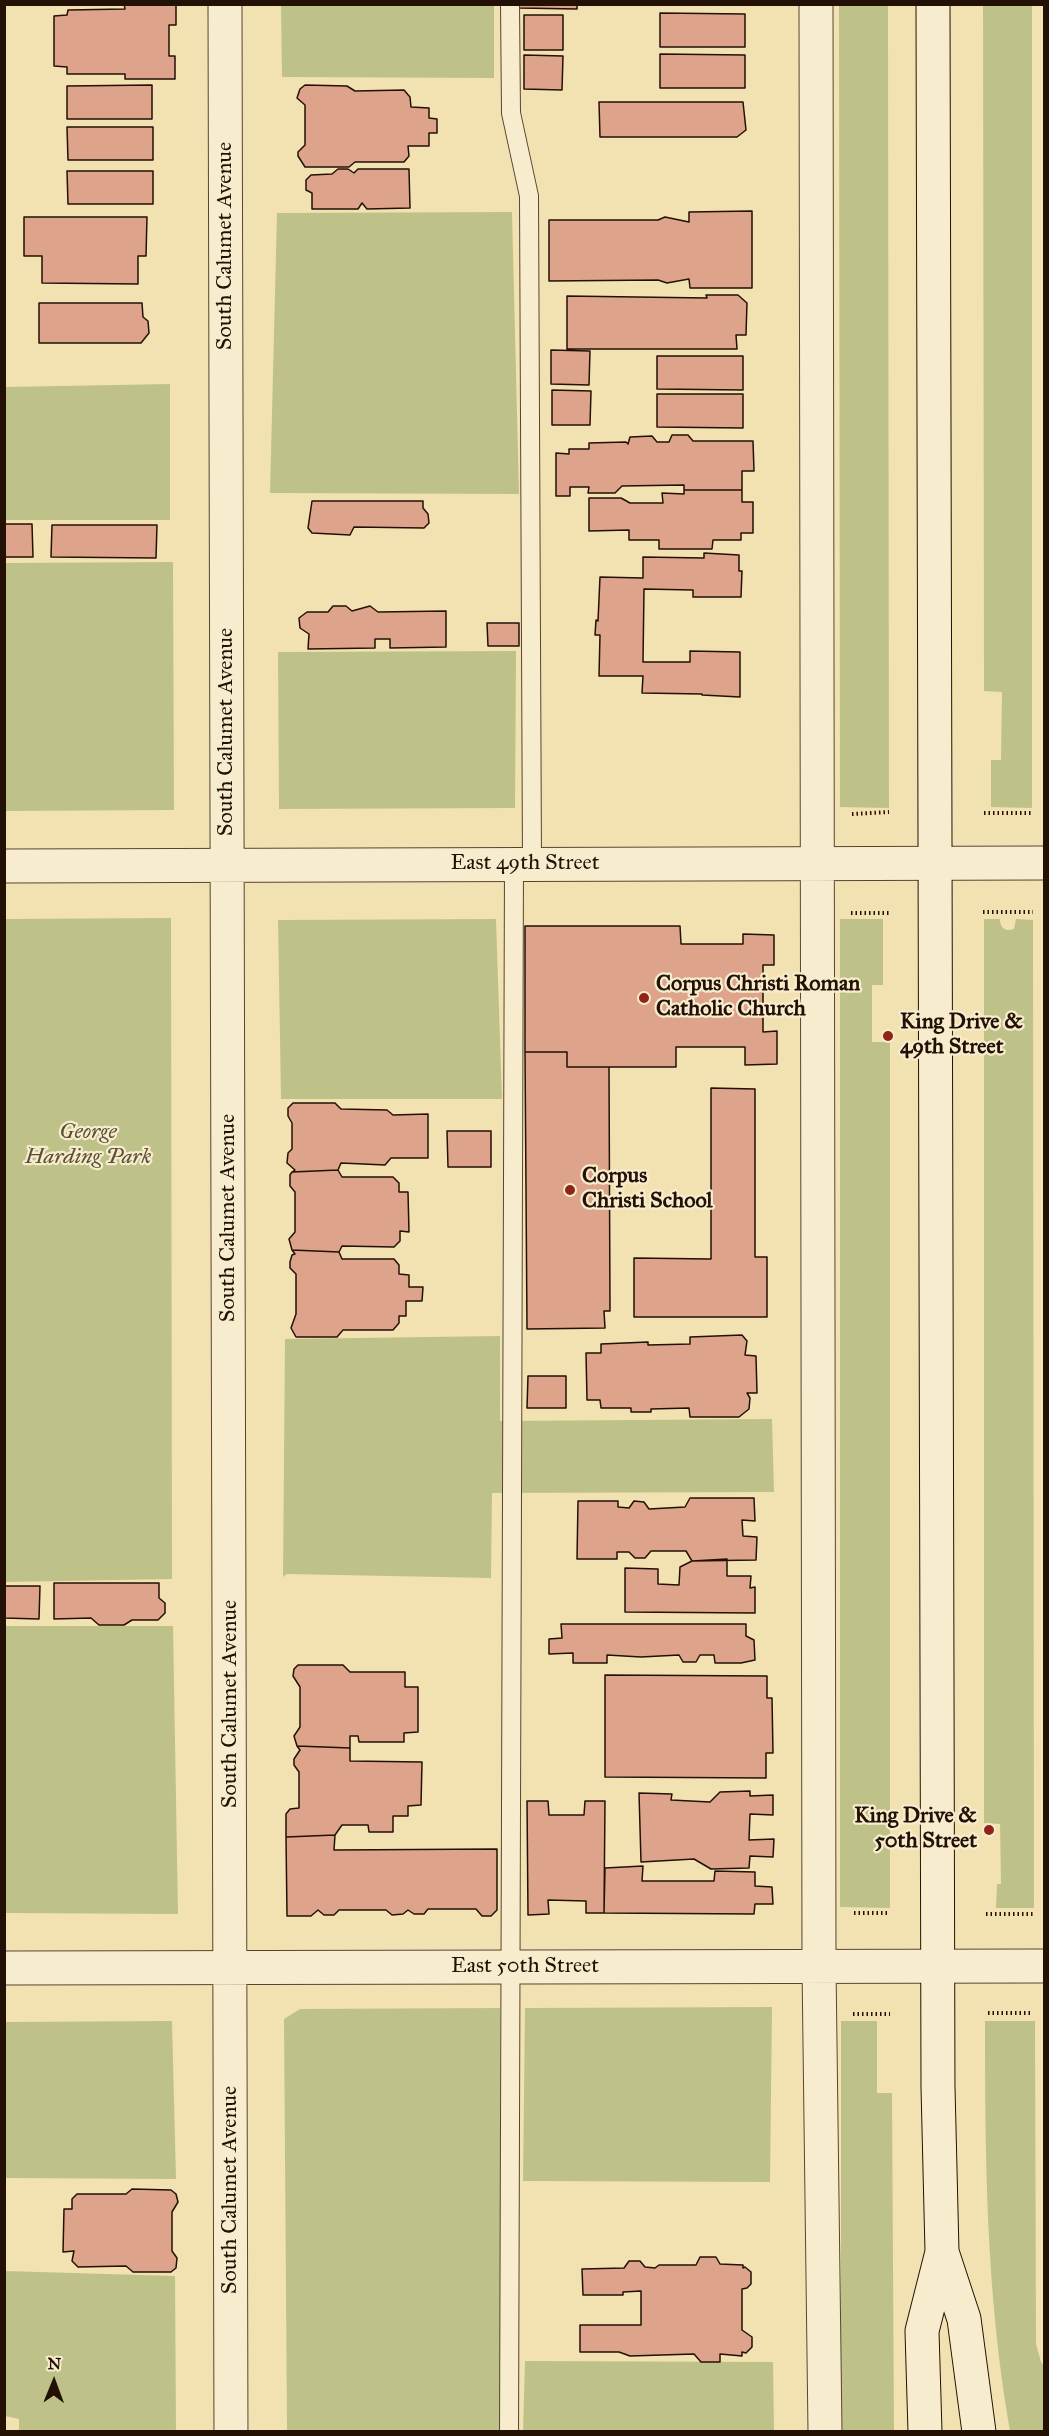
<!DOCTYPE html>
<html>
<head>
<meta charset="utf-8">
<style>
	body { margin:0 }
	#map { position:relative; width:1049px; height:2436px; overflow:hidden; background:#f2e2b2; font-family:"IM FELL Great Primer",serif }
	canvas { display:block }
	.frame { position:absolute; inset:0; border:6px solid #241106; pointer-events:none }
	.north { position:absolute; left:24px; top:2352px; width:60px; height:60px; -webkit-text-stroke:4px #f7eccd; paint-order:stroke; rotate:1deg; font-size:16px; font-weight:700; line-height:24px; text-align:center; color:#241106 }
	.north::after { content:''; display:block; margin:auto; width:21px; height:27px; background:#241106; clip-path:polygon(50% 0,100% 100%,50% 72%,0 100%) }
</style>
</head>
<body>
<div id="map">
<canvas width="1049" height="2436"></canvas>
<div class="frame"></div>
<div class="north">N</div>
</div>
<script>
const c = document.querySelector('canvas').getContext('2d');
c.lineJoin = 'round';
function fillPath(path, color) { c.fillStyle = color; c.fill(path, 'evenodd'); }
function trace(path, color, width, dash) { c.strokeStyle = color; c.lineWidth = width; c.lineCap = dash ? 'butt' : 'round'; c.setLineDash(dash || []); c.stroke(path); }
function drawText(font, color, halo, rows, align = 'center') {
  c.font = font + ' "IM FELL Great Primer",serif'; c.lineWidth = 4.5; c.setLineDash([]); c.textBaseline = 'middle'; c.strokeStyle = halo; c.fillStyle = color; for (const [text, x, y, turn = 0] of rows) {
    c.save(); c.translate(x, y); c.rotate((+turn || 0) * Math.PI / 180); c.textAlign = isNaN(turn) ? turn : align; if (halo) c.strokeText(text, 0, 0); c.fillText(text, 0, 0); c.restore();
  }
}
const green = new Path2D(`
	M 281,5 L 494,5 L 494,78 L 282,77 Z
	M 839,5 L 888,5 L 889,808 L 840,807 Z
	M 983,5 L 1032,5 L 1032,808 L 991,807 L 991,760 L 1001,760 L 1002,692 L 984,691 Z
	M 512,212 L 519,494 L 270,493 L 277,213 Z
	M 170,384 L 170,520 L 5,520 L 5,387 Z
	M 173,562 L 174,810 L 5,811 L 5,563 Z
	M 516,651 L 515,808 L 279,809 L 278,652 Z
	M 171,918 L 172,1579 L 5,1582 L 5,919 Z
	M 496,919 L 502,1099 L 281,1099 L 278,920 Z
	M 840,919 L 883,919 L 883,985 L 872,985 L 872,1042 L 890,1042 L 890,1908 L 840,1907 Z
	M 984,919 L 1000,919 C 1000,928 1005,932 1014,929 L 1016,919 L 1033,920 L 1034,1908 L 996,1908 L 997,1884 L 1001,1884 L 1000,1824 L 984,1823 Z
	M 500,1336 L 500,1421 L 772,1419 L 774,1492 L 492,1493 L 491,1578 L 287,1574 L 283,1577 L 285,1339 Z
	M 5,1626 L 173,1626 L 178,1914 L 5,1913 Z
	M 772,2007 L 770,2182 L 523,2181 L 525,2008 Z
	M 500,2008 L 501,2431 L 287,2431 L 284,2019 L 300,2009 Z
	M 172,2021 L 176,2179 L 5,2178 L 5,2022 Z
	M 841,2021 L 877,2021 L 877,2093 L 892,2093 L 894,2431 L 841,2432 Z
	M 985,2021 L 1035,2021 L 1036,2344 L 1041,2362 L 1044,2366 L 1044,2431 L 1010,2431 C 986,2295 985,2159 985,2021 Z
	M 5,2271 L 175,2276 L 176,2431 L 19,2431 L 19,2419 L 5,2416 Z
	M 525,2361 L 773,2362 L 774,2431 L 523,2432 Z`);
const building = new Path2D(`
	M 124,4 L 176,4 L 176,25 L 169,25 L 169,56 L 175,56 L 175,79 L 125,79 L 125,74 L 67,74 L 67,67 L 54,66 L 54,16 L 67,15 L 68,10 L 125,9 Z
	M 519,4 L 577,4 L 577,9 L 519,8 Z
	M 660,13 L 745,14 L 745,47 L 660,47 Z
	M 524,15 L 563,15 L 563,50 L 524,50 Z
	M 660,54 L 745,55 L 745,88 L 660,88 Z
	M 524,55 L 563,56 L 562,90 L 524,89 Z
	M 152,85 L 152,119 L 67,119 L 67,86 Z
	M 305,85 L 347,86 L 355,91 L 404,90 L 410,97 L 411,107 L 429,108 L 429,118 L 437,119 L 437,133 L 429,133 L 429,146 L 408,146 L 409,156 L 404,162 L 355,162 L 349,167 L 305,167 L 298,156 L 298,152 L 305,145 L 305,105 L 297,98 L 300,89 Z
	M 599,102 L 743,102 L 746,130 L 737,137 L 600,137 Z
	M 67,127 L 153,127 L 153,160 L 68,160 Z
	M 338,169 L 348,169 L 354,173 L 358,169 L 409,169 L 410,208 L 367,209 L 362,203 L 358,209 L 312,209 L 312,193 L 306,190 L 306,180 L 311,175 L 332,174 Z
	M 67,171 L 153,171 L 153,204 L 68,204 Z
	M 752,211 L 752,288 L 690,288 L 689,279 L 667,283 L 658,280 L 549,281 L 549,220 L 658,220 L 665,217 L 689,222 L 689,212 Z
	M 24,217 L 147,217 L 146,256 L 138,256 L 138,284 L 42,283 L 42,256 L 24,256 Z
	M 706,295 L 738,295 L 747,303 L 746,335 L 736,335 L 737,349 L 567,349 L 567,296 L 707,298 Z
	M 39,303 L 142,303 L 143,317 L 148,321 L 149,333 L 141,343 L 39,343 Z
	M 551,350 L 590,351 L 589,385 L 551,384 Z
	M 657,356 L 743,356 L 743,390 L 657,389 Z
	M 552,390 L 591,391 L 590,425 L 552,425 Z
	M 657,394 L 743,394 L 743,428 L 657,427 Z
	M 672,435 L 688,435 L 693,441 L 753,441 L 754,471 L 742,471 L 742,490 L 684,490 L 684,485 L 622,486 L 615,493 L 588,493 L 589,487 L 570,487 L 570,496 L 556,496 L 556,453 L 569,454 L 569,449 L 589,449 L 589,443 L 626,442 L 628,444 L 630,437 L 652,436 L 657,442 L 669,442 Z
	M 684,490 L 742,490 L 742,502 L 753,502 L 753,533 L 741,533 L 741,540 L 713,540 L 712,549 L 659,549 L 659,540 L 629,540 L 629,530 L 589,531 L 589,498 L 621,498 L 630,503 L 663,503 L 662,493 L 684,494 Z
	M 312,501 L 423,501 L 423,508 L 428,514 L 429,523 L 424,528 L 354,527 L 350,535 L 312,533 L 308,528 Z
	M 4,524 L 32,524 L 33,557 L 4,557 Z
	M 52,525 L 157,525 L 156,558 L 51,557 Z
	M 704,553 L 739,555 L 739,571 L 742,571 L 741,597 L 693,597 L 693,590 L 644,589 L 643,662 L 690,662 L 690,651 L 740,652 L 740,697 L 702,695 L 702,694 L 642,693 L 643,676 L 599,676 L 600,635 L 595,635 L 596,620 L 598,621 L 600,577 L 643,578 L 643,557 L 704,558 Z
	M 333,606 L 346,606 L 352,611 L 370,606 L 378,612 L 446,611 L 446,647 L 390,648 L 390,639 L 375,639 L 375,648 L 308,649 L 309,634 L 300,628 L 299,618 L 307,612 L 328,612 Z
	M 487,623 L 519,623 L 519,646 L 488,646 Z
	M 525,926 L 680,926 L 681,944 L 743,944 L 743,934 L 774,935 L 774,965 L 763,965 L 763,1032 L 777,1031 L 777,1064 L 745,1065 L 745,1047 L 676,1047 L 676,1067 L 567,1067 L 567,1052 L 525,1052 Z
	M 525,1052 L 567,1052 L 567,1067 L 609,1067 L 610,1311 L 604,1311 L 605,1328 L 527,1329 Z
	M 711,1088 L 755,1089 L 755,1257 L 767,1257 L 767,1317 L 634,1317 L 634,1258 L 711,1259 Z
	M 293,1103 L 335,1103 L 341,1109 L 387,1110 L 393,1115 L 428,1114 L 428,1158 L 391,1158 L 385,1165 L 341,1163 L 338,1170 L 292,1172 L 295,1170 L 287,1163 L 288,1153 L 292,1149 L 292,1123 L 288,1116 L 288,1108 Z
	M 447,1131 L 491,1131 L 491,1167 L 448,1167 Z
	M 338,1170 L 342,1177 L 393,1177 L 399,1183 L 399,1192 L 408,1192 L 409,1232 L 400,1231 L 400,1241 L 394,1247 L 342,1246 L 339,1252 L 292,1250 L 289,1239 L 295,1232 L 295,1192 L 290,1186 L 290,1175 L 292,1172 Z
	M 292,1250 L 339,1252 L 342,1259 L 394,1259 L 399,1265 L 399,1274 L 409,1275 L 409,1287 L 423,1287 L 422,1301 L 406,1301 L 406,1316 L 399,1316 L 399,1323 L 393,1330 L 343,1330 L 337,1337 L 296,1337 L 291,1328 L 296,1314 L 296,1274 L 290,1268 L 290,1262 L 292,1255 L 295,1254 Z
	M 742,1335 L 747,1341 L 745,1355 L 756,1356 L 757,1393 L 747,1393 L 750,1398 L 749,1409 L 739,1417 L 690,1417 L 689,1408 L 651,1409 L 651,1412 L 631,1412 L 631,1408 L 601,1408 L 600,1400 L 587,1400 L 586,1353 L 601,1353 L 601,1344 L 648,1342 L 648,1345 L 690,1344 L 690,1337 Z
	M 528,1376 L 566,1376 L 566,1408 L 527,1408 Z
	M 690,1498 L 754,1498 L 755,1521 L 742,1520 L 743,1536 L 757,1537 L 756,1560 L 692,1561 L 686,1551 L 651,1551 L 645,1558 L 635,1558 L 629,1552 L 617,1552 L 617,1559 L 577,1559 L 578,1501 L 618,1501 L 618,1507 L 629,1508 L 634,1501 L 644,1502 L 649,1509 L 685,1507 Z
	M 727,1559 L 727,1576 L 751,1576 L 750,1588 L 755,1587 L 755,1613 L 625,1612 L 625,1568 L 658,1569 L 658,1584 L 679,1585 L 680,1567 L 692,1561 Z
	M 54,1583 L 159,1583 L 159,1598 L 165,1603 L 165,1613 L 158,1620 L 132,1620 L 124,1625 L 99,1625 L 91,1618 L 54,1619 Z
	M 4,1586 L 40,1586 L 39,1619 L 4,1618 Z
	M 561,1624 L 746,1624 L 746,1636 L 754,1640 L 755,1660 L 741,1663 L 715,1663 L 714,1655 L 700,1655 L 696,1662 L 683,1662 L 679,1655 L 641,1657 L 607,1655 L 607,1663 L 573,1663 L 573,1653 L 549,1654 L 549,1639 L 562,1638 Z
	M 298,1665 L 343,1665 L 350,1672 L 405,1672 L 405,1687 L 418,1687 L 418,1732 L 404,1733 L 404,1742 L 359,1742 L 358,1736 L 350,1736 L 350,1748 L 297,1746 L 294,1736 L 300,1727 L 300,1687 L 293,1676 L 294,1669 Z
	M 605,1675 L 767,1676 L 767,1698 L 772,1698 L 773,1753 L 766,1753 L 766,1778 L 605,1777 Z
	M 297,1746 L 350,1748 L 350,1761 L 422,1762 L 421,1805 L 408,1806 L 408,1816 L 393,1816 L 393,1832 L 369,1832 L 368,1825 L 342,1825 L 335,1835 L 286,1837 L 286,1814 L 290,1809 L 299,1808 L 299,1772 L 294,1765 L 294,1759 L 300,1750 Z
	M 750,1791 L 750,1796 L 773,1795 L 773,1815 L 750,1814 L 749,1840 L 774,1839 L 773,1857 L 750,1856 L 749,1868 L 711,1869 L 694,1859 L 641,1862 L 639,1793 L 672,1794 L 671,1800 L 710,1802 L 720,1792 Z
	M 527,1801 L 548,1801 L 549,1815 L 584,1815 L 585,1801 L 605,1801 L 604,1913 L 586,1913 L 586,1901 L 548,1900 L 549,1914 L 528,1915 Z
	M 335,1835 L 334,1850 L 497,1849 L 497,1910 L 491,1916 L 482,1916 L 476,1909 L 428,1909 L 424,1914 L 414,1914 L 408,1910 L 403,1914 L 392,1915 L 386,1910 L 339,1910 L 334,1915 L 324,1915 L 318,1910 L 311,1916 L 287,1916 L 286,1837 Z
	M 643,1866 L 642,1881 L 714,1881 L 715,1871 L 755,1872 L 755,1886 L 772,1887 L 773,1904 L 755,1904 L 754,1914 L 604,1913 L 605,1868 Z
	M 132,2189 L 171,2190 L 176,2194 L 178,2202 L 172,2212 L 172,2251 L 177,2258 L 176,2268 L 171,2272 L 133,2272 L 126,2266 L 78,2267 L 72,2261 L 74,2251 L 63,2252 L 64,2209 L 72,2209 L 72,2199 L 77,2194 L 126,2194 Z
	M 700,2257 L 716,2257 L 720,2264 L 743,2265 L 743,2268 L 745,2267 L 751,2272 L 751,2284 L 747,2288 L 742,2289 L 742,2330 L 752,2337 L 752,2347 L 746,2353 L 742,2352 L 742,2356 L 720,2354 L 720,2362 L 701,2362 L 694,2354 L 630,2356 L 619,2352 L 580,2352 L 580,2325 L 641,2325 L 641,2291 L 623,2292 L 623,2295 L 583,2295 L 582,2269 L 624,2268 L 629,2261 L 640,2261 L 645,2267 L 655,2268 L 659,2265 L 696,2265 Z`);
const path = new Path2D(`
	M 984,813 L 1033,813
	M 852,814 L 889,812
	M 983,912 L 1033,912
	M 851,913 L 890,913
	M 854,1913 L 889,1913
	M 986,1914 L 1034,1914
	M 988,2013 L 1033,2013
	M 853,2014 L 890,2014`);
const lane = new Path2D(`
	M 510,4 L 511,113 L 529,196 L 532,864
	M 509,2432 L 514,864`);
const street = new Path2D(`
	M 225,4 L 231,2432
	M 816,4 L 819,1966 L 825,2432
	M 4,866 L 1044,863
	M 4,1968 L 1044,1966`);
const secondary = new Path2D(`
	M 942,2252 L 964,2319 L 979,2432
	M 925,2432 L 922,2331 L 942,2252 L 938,2087 L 933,4`);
const markers = [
	[644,998,6,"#8f2418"],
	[888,1036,6,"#8f2418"],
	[570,1190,6,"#8f2418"],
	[989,1830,6,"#8f2418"]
];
const streetNames = [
	["South Calumet Avenue",226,246,-90],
	["South Calumet Avenue",227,732,-90],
	["East 49th Street",525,864],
	["South Calumet Avenue",229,1218,-90],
	["South Calumet Avenue",231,1704,-90],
	["East 50th Street",525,1967],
	["South Calumet Avenue",231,2190,-90]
];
const poiNames = [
	["Corpus Christi Roman",656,985],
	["Catholic Church",656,1010],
	["King Drive &",900,1023],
	["49th Street",900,1048],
	["Corpus",582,1177],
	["Christi School",582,1202],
	["King Drive &",977,1817,"right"],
	["50th Street",977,1842,"right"]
];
const parkNames = [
	["George",88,1133],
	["Harding Park",88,1158]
];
fillPath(green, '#bec289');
fillPath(building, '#dda38b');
trace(building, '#241106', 1.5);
trace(lane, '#584531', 20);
trace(street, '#584531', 35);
trace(secondary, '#241106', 35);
trace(path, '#241106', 4, [1.5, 3]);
trace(lane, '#f7eccd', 18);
trace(street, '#f7eccd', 33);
trace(secondary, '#f7eccd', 33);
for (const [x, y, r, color] of markers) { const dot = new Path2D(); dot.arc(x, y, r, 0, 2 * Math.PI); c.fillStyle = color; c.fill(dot); trace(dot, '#f7eccd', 2); }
drawText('22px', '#241106', '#f7eccd', streetNames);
drawText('bold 22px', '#241106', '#f7eccd', poiNames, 'left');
drawText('italic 22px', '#5a4f34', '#f7eccd', parkNames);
</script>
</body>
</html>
